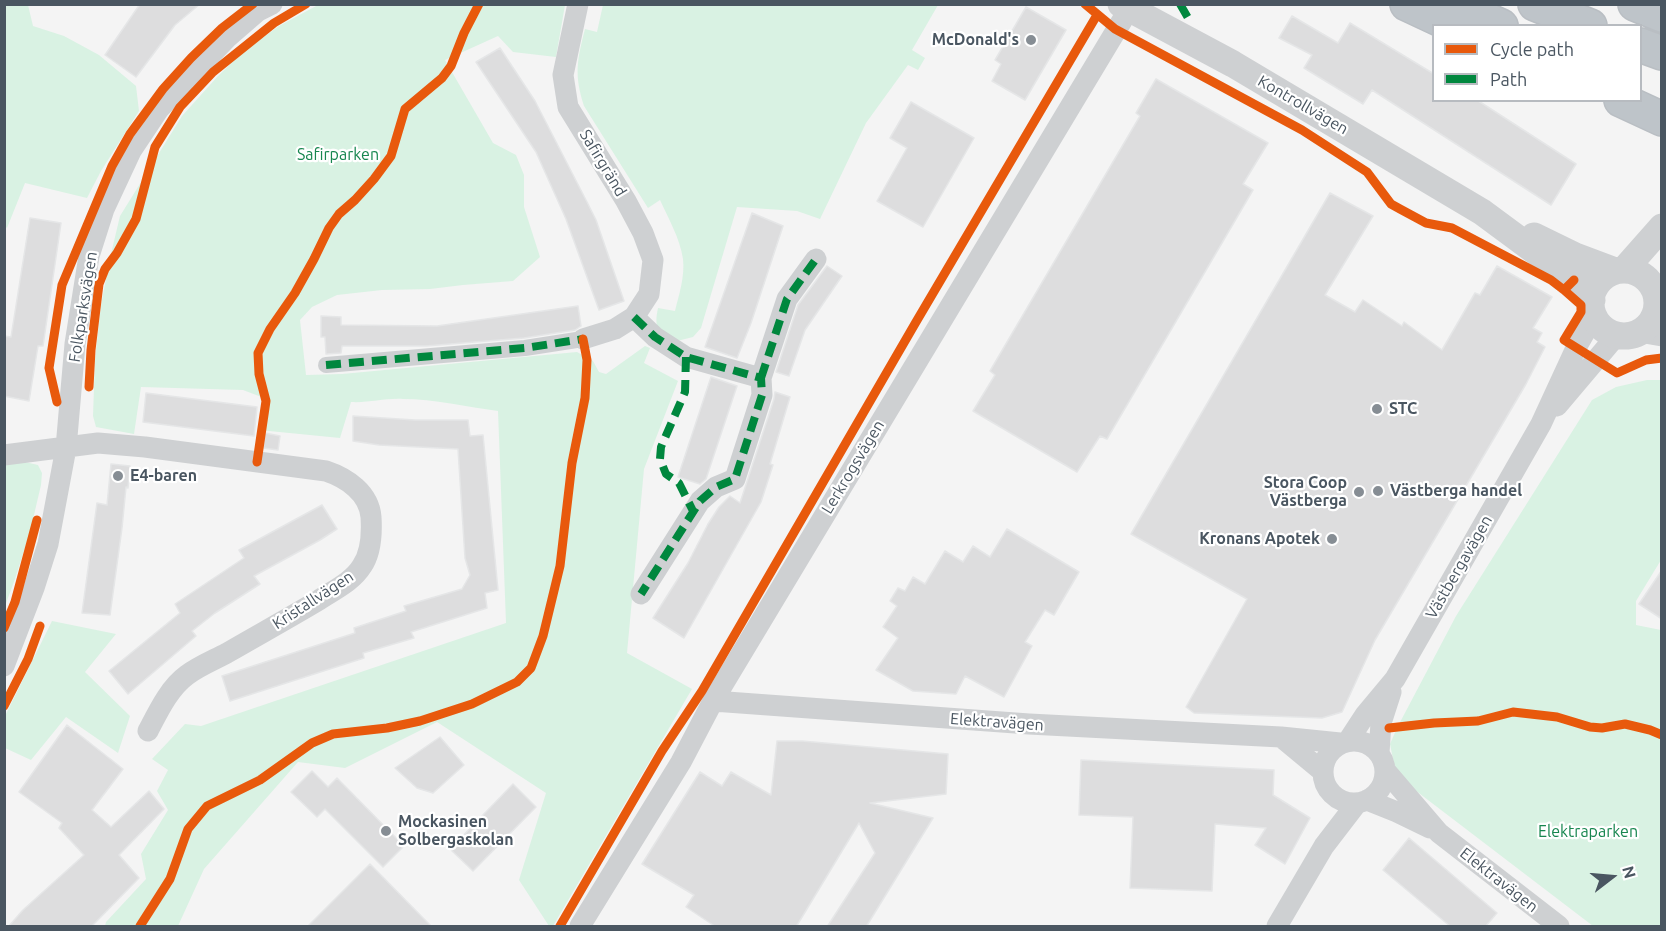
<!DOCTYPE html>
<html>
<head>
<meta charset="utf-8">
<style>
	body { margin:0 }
	#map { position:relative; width:1666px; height:931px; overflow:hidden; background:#f4f4f4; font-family:Ubuntu,sans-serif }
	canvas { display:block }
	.frame { position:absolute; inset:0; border:6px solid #4a5661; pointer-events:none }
	.legend { position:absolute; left:1432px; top:24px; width:210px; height:78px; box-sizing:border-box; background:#fff; border:2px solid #b7bbc0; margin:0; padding:8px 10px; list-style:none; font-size:18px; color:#4a5661 }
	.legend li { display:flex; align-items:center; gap:12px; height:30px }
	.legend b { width:30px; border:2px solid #b7bbc0 }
	.north { position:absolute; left:1582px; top:847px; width:60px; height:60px; -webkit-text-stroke:4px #fff; paint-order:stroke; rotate:74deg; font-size:16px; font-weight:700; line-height:24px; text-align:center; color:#4a5661 }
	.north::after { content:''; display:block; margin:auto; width:21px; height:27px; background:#4a5661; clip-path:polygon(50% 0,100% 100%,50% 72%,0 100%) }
</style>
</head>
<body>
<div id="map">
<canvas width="1666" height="931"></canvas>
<div class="frame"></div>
<ul class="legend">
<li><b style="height:8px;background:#e8590c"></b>Cycle path</li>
<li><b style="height:8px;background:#00873e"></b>Path</li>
</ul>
<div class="north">N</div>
</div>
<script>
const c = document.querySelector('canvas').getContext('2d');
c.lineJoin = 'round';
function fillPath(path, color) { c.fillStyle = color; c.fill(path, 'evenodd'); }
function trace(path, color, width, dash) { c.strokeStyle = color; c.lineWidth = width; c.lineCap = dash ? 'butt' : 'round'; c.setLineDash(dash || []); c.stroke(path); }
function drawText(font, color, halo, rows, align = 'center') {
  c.font = font + ' Ubuntu,sans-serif'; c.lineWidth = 4.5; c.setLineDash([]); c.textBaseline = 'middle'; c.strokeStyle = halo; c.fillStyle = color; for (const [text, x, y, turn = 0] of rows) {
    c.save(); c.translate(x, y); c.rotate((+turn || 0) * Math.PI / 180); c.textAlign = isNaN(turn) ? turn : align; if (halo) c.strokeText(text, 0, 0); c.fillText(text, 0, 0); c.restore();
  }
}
const green = new Path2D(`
	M 5,4 L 28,5 L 33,26 L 64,36 L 99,55 L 136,86 L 139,111 L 101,171 L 87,198 L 25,183 L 7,228 L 4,225 Z
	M 318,5 L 565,5 L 556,57 L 513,52 L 498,36 L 445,60 L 493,143 L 516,155 L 524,175 L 524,207 L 540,257 L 513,281 L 463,285 L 430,289 L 382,290 L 337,295 L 312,307 L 300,320 L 306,375 L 342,374 L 577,352 L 593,361 L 599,372 L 606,374 L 645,346 L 650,348 L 644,363 L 678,381 L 644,469 L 627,653 L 692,689 L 553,926 L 549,926 L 519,880 L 546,793 L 437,722 L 345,768 L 298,762 L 204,869 L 178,926 L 105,926 L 106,922 L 146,879 L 141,854 L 168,810 L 157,791 L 168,770 L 152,759 L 185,724 L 201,726 L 506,623 L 498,411 C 467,407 434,399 403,399 C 385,398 369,403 351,402 L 340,438 L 259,430 L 264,398 L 243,390 L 141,387 L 134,434 L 96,427 L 93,416 L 95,359 L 101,305 L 110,258 L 120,216 L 182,116 L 218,76 L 244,51 L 279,26 Z
	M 603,5 L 938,5 L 912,50 L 925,58 L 918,70 L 908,65 L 866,123 L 820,219 L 797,211 L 737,207 L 701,328 L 693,337 L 673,342 C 657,331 654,327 658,308 L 675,311 C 679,295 685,276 683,259 C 680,238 668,218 660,200 L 648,208 L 584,106 C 574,75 577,60 585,29 L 597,32 Z
	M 1647,380 L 1661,380 L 1661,560 L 1636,601 L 1636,625 L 1661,630 L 1661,926 L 1593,926 L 1407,784 L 1395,769 L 1390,744 L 1397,728 L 1456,616 L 1592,400 L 1616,387 Z
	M 25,462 L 38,465 L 42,473 L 41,485 L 30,532 L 15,579 L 5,606 L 5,464 Z
	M 52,621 L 116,634 L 85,672 L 130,716 L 118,753 L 66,717 L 31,760 L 5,748 L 5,716 Z`);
const building = new Path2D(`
	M 140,4 L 200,4 L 175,25 L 136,77 L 105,55 Z
	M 1026,7 L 1066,30 L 1025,100 L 992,81 L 1001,64 L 995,60 Z
	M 1292,16 L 1338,43 L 1350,23 L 1434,74 L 1434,100 L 1477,100 L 1576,164 L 1551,205 L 1372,90 L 1363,104 L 1304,68 L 1312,55 L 1279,38 Z
	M 500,48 L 535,101 L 587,202 L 596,220 L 624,301 L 599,310 L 566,219 L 536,152 L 476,62 Z
	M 1156,79 L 1268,143 L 1243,184 L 1253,190 L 1107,439 L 1100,436 L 1077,472 L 973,411 L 995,375 L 990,371 L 1140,116 L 1136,113 Z
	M 911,102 L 974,138 L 923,227 L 877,201 L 907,148 L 890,138 Z
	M 1330,193 L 1373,216 L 1325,295 L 1355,312 L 1363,300 L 1402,326 L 1404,322 L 1442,350 L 1475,293 L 1480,295 L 1497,266 L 1552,297 L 1533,328 L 1542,333 L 1537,342 L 1545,347 L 1526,384 L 1375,640 L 1342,712 L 1322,718 L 1194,713 L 1186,707 L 1247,599 L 1131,534 Z
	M 752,213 L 783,226 L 751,323 L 737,358 L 705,347 Z
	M 30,218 L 61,223 L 43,346 L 38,346 L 29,401 L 4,396 L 4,336 L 11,337 Z
	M 827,266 L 842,276 L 805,330 L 789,376 L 776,372 L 798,305 Z
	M 578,306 L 581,326 L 575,330 L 524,338 L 426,346 L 342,346 L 341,353 L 326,354 L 325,337 L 321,337 L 321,316 L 341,317 L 341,325 L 437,326 Z
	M 711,377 L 737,386 L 706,479 L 700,484 L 678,477 Z
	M 775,392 L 790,397 L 770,464 L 773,465 L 761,502 L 684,638 L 653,618 L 688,563 L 708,524 L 719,507 L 730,496 L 740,503 L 774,399 Z
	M 146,393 L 257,407 L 254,436 L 143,422 Z
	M 353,416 L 415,420 L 468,420 L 470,436 L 483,435 L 498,590 L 485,593 L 487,608 L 411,632 L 414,638 L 363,653 L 364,658 L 230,701 L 222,676 L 355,633 L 354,628 L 406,611 L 404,606 L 462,589 L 470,575 L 465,558 L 458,449 L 379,445 L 353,441 Z
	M 265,433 L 280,436 L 278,450 L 263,448 Z
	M 111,464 L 130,466 L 128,488 L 126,487 L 122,528 L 110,615 L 82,613 L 97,503 L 107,505 Z
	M 322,505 L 337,529 L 320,540 L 254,576 L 260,584 L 215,613 L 192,631 L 196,636 L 128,694 L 109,671 L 180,613 L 175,604 L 244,558 L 239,550 Z
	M 1007,529 L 1079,572 L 1054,615 L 1045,610 L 1025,642 L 1032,646 L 1004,697 L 965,676 L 956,694 L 913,691 L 876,670 L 898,638 L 883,627 L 897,606 L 890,601 L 898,588 L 905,591 L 913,577 L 925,584 L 945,551 L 963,562 L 973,546 L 990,557 Z
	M 1662,570 L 1662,619 L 1639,604 Z
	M 67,725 L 123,769 L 92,810 L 111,827 L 149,791 L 164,809 L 119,855 L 139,878 L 91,927 L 8,927 L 23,910 L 84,855 L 59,828 L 62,823 L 19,792 Z
	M 440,737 L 464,765 L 433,793 L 417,788 L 395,768 Z
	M 777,741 L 802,741 L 948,754 L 946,794 L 870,803 L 933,818 L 866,927 L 827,927 L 875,853 L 859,823 L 796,927 L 716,927 L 686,907 L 694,895 L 642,864 L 700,772 L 722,786 L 731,772 L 771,795 Z
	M 1081,760 L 1274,770 L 1273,795 L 1310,818 L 1285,864 L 1255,845 L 1266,828 L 1215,824 L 1212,891 L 1130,888 L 1133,817 L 1079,815 Z
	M 312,771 L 328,787 L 337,778 L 404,846 L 383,867 L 325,809 L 317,817 L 291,792 Z
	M 513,784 L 536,807 L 473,871 L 450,849 Z
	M 1409,838 L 1497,913 L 1485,927 L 1451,927 L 1383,870 Z
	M 370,864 L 432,927 L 307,927 Z`);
const pedestrian = new Path2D(`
	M 326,365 L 525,348 L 583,339`);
const minor = new Path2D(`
	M 578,4 L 563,75 L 568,107 L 626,201 L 643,233 L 653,260 L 649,294 L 634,317 L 615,329 L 583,339
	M 1656,306 L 1662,310
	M 634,317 L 655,337 L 686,357 L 761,378 L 762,395 L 735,479 L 716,487 L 700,501 L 641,594
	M 1639,332 L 1662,336
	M 761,378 L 787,299 L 816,259
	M 1557,406 L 1617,335
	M 4,455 L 98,443 L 145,447 L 326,471 C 347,478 369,493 371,517 C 372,533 371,553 362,566 C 352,582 334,590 319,600 C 289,618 258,635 227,653 C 214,660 199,666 187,675 C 169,688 158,712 148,731
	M 4,666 L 34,588 L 48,544 L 66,448 L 75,344 L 89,256 L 104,209 L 131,151 L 159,109 L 228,37 L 258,11 L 272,4
	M 713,701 L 1029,724 L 1281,737 L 1340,743
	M 1281,737 L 1322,771
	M1323 772a31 31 0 1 1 62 0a31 31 0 1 1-62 0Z
	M 1348,741 L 1365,715 L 1395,679 L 1541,424 L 1577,346 L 1594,316
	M 1379,753 L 1381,723 L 1391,692
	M 1385,770 L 1439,833 L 1559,926
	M 1367,800 L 1397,812 L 1430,828
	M 580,926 L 681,762 L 713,701 L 1129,9
	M 1277,926 L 1324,846 L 1357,803`);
const tertiary = new Path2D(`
	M 1121,4 L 1233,64 L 1482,212 L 1574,280 L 1592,300
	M 1534,236 L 1575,256 L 1615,271
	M 1624,270 L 1662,227
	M1591 303a33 33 0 1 1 66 0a33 33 0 1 1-66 0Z`);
const motorway = new Path2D(`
	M 1407,4 L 1454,26
	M 1452,4 L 1501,26
	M 1535,4 L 1590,26
	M 1635,4 L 1662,15
	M 1640,45 L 1662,53
	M 1621,100 L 1662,119`);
const quiet = new Path2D(`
	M 1180,4 L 1191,23
	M 634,317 L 655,337 L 686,357 L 761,378 L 762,395 L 735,479 L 716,487 L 700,501 L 641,594
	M 686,357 L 685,392 L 661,447 L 660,459 L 666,474 L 679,483 L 693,511
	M 326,365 L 525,348 L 583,339
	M 761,378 L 787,299 L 816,259`);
const cycleway = new Path2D(`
	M 1085,4 L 1115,29 L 1302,130 L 1367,172 L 1391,204 L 1400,209 L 1426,223 L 1452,228 L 1551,280 L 1564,290 L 1574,280
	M 1564,290 L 1581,305 L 1581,312 L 1564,340 L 1617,373 L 1646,360 L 1662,358
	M 89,387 L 91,350 L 99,284 L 105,269 L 117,253 L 136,219 L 155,147 L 180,107 L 213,72 L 274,23 L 306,4
	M 57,402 L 49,368 L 62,285 L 112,166 L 130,134 L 163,89 L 191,58 L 222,28 L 253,4
	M 257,462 L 266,401 L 259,374 L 258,353 L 270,329 L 295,293 L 314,259 L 329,228 L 339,214 L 355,200 L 374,179 L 391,156 L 405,109 L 442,78 L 451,66 L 464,33 L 479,4
	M 4,628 L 15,602 L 37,520
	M 4,706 L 28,659 L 40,626
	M 1389,728 L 1434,723 L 1478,721 L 1513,712 L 1557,717 L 1590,727 L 1602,728 L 1625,724 L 1650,730 L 1662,735
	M 140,926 L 170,879 L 188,829 L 207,806 L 260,780 L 312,743 L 333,734 L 387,728 L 420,721 L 472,704 L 517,682 L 531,668 L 543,636 L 560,566 L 572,463 L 585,398 L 587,360 L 583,339
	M 560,926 L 662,751 L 702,691 L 916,322 L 1097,15`);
const markers = [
	[1031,40,6,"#868d94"],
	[1377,409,6,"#868d94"],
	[118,476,6,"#868d94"],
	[1378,491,6,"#868d94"],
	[1359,492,6,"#868d94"],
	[1332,539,6,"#868d94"],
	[386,831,6,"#868d94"]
];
const poiNames = [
	["McDonald's",1019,40,"right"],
	["STC",1389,409],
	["E4-baren",130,476],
	["Stora Coop",1347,483,"right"],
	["Västberga",1347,501,"right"],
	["Västberga handel",1390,491],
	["Kronans Apotek",1320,539,"right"],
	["Mockasinen",398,822],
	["Solbergaskolan",398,840]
];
const streetNames = [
	["Kontrollvägen",1303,105,30],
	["Safirgränd",603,163,59],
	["Folkparksvägen",83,307,-81],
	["Lerkrogsvägen",853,467,-59],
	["Västbergavägen",1459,567,-60],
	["Kristallvägen",313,600,-33],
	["Elektravägen",997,722,4],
	["Elektravägen",1499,880,38]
];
const parkNames = [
	["Safirparken",338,155],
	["Elektraparken",1588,832]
];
fillPath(green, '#d9f2e3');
fillPath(building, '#ddddde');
trace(building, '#e5e6e7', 1.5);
trace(motorway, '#b9bec3', 36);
trace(pedestrian, '#ced0d2', 16);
trace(minor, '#ced0d2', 21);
trace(tertiary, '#ced0d2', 27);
trace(motorway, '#bec4c9', 33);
trace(quiet, '#00873e', 8, [15, 8]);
trace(cycleway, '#e8590c', 9);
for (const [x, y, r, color] of markers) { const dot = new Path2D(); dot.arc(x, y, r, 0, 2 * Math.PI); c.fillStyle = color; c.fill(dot); trace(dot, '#fff', 2); }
drawText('bold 16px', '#4a5661', '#fff', poiNames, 'left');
drawText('16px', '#4a5661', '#fff', streetNames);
drawText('16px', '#17864f', '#fff', parkNames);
</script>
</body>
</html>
